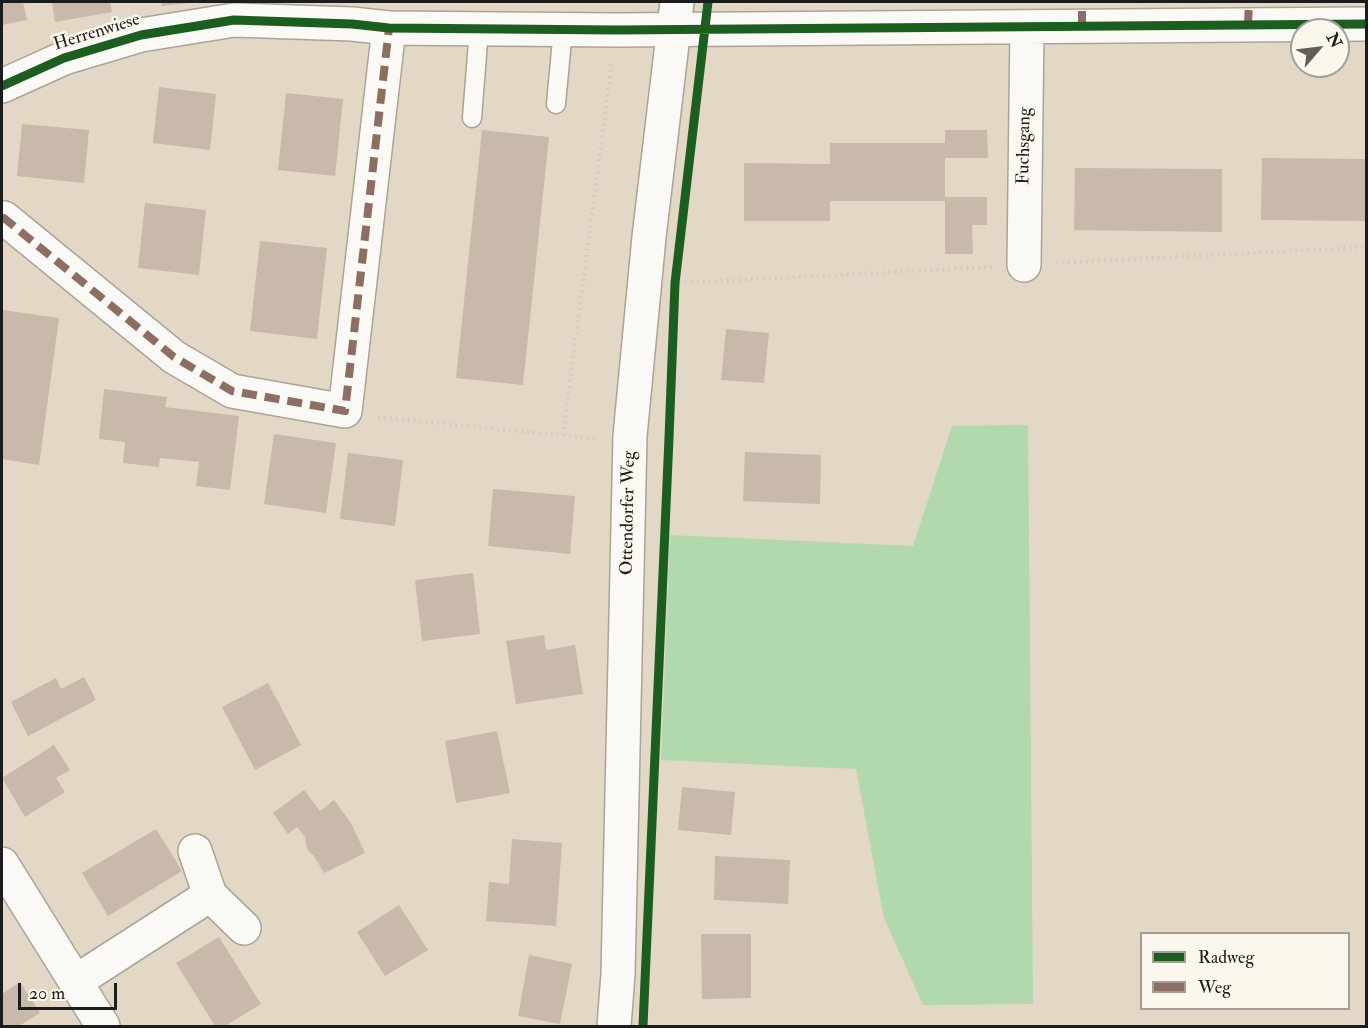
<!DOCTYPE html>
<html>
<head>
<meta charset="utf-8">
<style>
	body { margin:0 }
	#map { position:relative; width:1368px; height:1028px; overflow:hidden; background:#e2d8c5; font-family:"IM FELL Double Pica",serif }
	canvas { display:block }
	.frame { position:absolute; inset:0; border:3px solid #1c1c1c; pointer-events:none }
	.legend { position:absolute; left:1140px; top:932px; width:210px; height:78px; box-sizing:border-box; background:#fbf7ec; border:2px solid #a29f99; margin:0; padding:8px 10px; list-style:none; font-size:18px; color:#1c1c1c }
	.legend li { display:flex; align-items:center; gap:12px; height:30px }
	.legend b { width:30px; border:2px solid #a29f99 }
	.north { position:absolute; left:1290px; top:18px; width:60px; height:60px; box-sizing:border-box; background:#fbf7ec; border:2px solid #a29f99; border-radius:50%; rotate:62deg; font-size:16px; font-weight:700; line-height:24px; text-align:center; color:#1c1c1c }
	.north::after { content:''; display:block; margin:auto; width:21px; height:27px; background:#615e57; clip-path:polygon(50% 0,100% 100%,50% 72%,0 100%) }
	.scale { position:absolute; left:18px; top:983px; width:99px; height:27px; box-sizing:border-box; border:3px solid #1c1c1c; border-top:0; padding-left:8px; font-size:18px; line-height:21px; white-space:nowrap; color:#1c1c1c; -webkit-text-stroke:4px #fbf7ec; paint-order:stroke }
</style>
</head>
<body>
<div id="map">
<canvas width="1368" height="1028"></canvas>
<div class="frame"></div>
<ul class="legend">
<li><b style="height:8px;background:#1b5e20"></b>Radweg</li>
<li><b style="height:8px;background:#8d6e63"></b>Weg</li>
</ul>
<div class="north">N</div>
<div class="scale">20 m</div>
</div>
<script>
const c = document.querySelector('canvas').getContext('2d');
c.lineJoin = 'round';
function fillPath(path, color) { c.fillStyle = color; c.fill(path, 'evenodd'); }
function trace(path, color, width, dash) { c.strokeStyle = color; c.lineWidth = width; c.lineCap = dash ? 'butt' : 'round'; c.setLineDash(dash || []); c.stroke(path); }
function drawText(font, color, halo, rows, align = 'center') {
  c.font = font + ' "IM FELL Double Pica",serif'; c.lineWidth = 5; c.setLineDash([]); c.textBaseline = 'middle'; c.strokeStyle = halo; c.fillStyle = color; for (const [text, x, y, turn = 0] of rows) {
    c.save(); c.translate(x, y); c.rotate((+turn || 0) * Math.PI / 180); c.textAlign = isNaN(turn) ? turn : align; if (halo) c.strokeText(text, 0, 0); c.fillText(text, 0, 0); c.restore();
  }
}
const green = new Path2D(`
	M 1028,425 L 1033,1004 L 923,1005 L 884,918 L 856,769 L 661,760 L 670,535 L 913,546 L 952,426 Z`);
const building = new Path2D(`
	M 2,2 L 23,2 L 27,20 L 2,25 Z
	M 52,2 L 110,2 L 112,12 L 55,22 Z
	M 161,2 L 189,2 L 189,3 L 162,6 Z
	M 159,87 L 216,94 L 210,150 L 153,143 Z
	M 286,93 L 343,99 L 335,176 L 278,170 Z
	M 22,124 L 89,130 L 84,183 L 17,176 Z
	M 482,130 L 549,137 L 523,385 L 456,378 Z
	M 945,130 L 987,130 L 988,158 L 945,158 L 945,197 L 987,197 L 987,225 L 972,225 L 973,254 L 945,254 L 945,201 L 830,201 L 830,221 L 744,221 L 744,163 L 830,164 L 830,143 L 945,143 Z
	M 1262,158 L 1366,159 L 1366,221 L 1261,220 Z
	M 1075,168 L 1222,169 L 1222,232 L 1074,230 Z
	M 145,203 L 206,210 L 199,275 L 138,268 Z
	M 260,241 L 327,248 L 317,339 L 250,331 Z
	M 2,310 L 59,318 L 39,465 L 2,459 Z
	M 726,329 L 769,333 L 764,383 L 721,380 Z
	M 104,389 L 167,397 L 165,407 L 239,416 L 230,490 L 196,486 L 199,462 L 160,458 L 159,467 L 123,463 L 125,442 L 99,439 Z
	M 274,434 L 336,443 L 326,513 L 264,504 Z
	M 745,452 L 821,455 L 820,504 L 743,501 Z
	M 348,453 L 403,460 L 395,526 L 340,519 Z
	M 493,489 L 575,496 L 570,554 L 488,546 Z
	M 473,573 L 480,634 L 422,641 L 415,580 Z
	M 544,635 L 546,650 L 575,645 L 583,694 L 516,704 L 506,641 Z
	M 84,677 L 96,700 L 28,736 L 11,702 L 56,678 L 61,689 Z
	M 268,683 L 301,745 L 255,770 L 222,707 Z
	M 497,731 L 510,793 L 456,803 L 445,741 Z
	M 54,745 L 70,770 L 56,778 L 65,792 L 25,817 L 2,778 Z
	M 682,787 L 735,792 L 731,835 L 678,830 Z
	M 304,790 L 320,811 L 334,800 L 351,823 L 365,853 L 324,873 L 314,856 L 307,849 L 305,837 L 297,827 L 288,834 L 273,813 Z
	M 156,829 L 182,871 L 108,916 L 82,873 Z
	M 512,839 L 562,843 L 556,926 L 486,921 L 489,882 L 509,884 Z
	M 715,856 L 790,860 L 788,904 L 714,900 Z
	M 399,905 L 428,950 L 385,976 L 357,932 Z
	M 701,934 L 751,934 L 751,998 L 702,999 Z
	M 219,937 L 261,1004 L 225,1026 L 215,1026 L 176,963 Z
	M 529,955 L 572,964 L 560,1024 L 518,1016 Z
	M 20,982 L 40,1013 L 19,1026 L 2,1026 L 2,994 Z`);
const path = new Path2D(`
	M 1056,263 L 1366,247
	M 679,283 L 992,267
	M 378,417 L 597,439
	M 563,435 L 612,61
	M 663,588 L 671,383`);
const service = new Path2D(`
	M 556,104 L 563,29
	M 472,118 L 479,29`);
const minor = new Path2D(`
	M 2,86 L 64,58 L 141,35 L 234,20 L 352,24 L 389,28 L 617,30 L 1366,24
	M 2,218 L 4,218 L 174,357 L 232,391 L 345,411 L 389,28
	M 1024,265 L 1027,27
	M 195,851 L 210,895 L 244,928
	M 2,864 L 103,1026
	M 75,982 L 210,895`);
const secondary = new Path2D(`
	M 614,1026 L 618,974 L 630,436 L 649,237 L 677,2`);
const quiet = new Path2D(`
	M 1248,25 L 1249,2
	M 1082,26 L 1082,2
	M 2,218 L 4,218 L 174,357 L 232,391 L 345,411 L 389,28`);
const cycleway = new Path2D(`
	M 2,86 L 64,58 L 141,35 L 234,20 L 352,24 L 389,28 L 617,30 L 1366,24
	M 643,1026 L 669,438 L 675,283 L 708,2`);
const streetNames = [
	["Herrenwiese",97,33,-17],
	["Fuchsgang",1025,146,-89],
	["Ottendorfer Weg",629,513,-89]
];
fillPath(green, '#b1d9ad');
fillPath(building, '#c8b9ab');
trace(service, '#aaa498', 21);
trace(minor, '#aaa498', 36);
trace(secondary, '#aaa498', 36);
trace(path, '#cecbc7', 4, [1.5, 4.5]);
trace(service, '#fbf9f6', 18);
trace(minor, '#fbf9f6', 33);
trace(secondary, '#fbf9f6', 33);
trace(quiet, '#8d6e63', 8, [15, 8]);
trace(cycleway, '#1b5e20', 9);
drawText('18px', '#1c1c1c', '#fbf7ec', streetNames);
</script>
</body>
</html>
